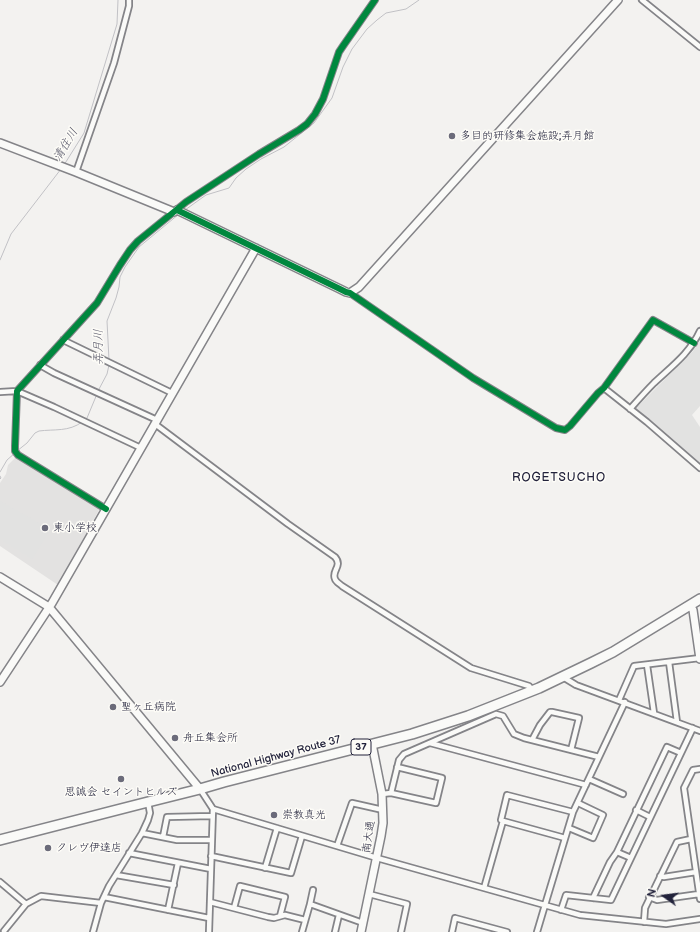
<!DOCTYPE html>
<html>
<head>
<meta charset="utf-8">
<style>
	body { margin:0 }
	#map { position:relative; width:700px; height:932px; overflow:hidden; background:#f3f2f0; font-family:"Balsamiq Sans",sans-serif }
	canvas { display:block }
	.north { position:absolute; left:644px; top:876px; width:40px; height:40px; -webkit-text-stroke:3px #fdfcf7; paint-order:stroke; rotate:284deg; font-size:11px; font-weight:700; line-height:16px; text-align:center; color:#22223b }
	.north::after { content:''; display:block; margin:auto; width:14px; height:18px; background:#22223b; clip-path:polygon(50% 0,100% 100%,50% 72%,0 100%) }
</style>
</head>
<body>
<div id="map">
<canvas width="700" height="932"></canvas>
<div class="north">N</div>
</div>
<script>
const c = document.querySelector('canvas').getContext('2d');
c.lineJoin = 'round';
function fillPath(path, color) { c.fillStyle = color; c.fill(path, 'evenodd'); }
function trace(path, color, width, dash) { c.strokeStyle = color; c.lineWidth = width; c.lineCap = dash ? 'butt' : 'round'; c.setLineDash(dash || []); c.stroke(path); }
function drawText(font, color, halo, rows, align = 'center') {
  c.font = font + ' "Balsamiq Sans","Klee One",sans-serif'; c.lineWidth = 3; c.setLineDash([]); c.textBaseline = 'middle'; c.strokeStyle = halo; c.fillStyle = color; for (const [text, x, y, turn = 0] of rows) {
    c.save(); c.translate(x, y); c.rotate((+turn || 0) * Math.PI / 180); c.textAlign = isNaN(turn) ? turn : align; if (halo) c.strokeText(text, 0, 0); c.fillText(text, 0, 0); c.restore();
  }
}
const built = new Path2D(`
	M 17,456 L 99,507 L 99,510 L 58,585 L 0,546 L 0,483 L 6,474 L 8,465 Z`);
const green = new Path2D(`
	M 700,341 L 700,406 L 692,415 L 700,427 L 700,464 L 635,409 L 693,351 Z
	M 0,501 L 50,529 L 32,559 L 0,539 Z`);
const stream = new Path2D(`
	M 64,165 L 84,133 L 117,24 L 118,0
	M 185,210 L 206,195 L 229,188 L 236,178 L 246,169 L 261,159 L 284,147 L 314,123 L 332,98 L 343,67 L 352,49 L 367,29 L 377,20 L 386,13 L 406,9 L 419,0
	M 0,260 L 11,234 L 61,169
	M 109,360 L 107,321 L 116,298 L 119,287 L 120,277 L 125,267 L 139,247 L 179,214
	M 98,391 L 107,374 L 109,365
	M 84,420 L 87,418 L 97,394
	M 17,451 L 27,443 L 35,433 L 39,431 C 54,429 69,432 82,422
	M 0,472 L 7,460 L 15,453
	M 0,476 L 1,478 L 0,479`);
const street = new Path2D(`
	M 642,0 L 700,47
	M 76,172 L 114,63 L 129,6 L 129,0
	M 350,293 L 473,378 L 556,428 L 565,430 L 570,426 L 598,393 L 604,388 L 653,320 L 694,343
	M 63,340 L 172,393
	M 40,365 L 54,373 L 157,420
	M 604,388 L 647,422 L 700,468
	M 0,392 L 17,391 L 54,407 L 141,448
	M 630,409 C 638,400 646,391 654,383 C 671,367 690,353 700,331
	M 155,424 L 288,524 L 335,557 C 343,566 331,571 335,579 C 336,582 340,584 342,586 L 471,668 L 529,686 L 533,691
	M 106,509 L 18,455 L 15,451 L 15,446 L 17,391 L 97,303 L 120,265 L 130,250 L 138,241 L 186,202 L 259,154 L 299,130 L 307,124 L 315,114 L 323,99 L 339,52 L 343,46 L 375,0
	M 669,662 L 677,722
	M 647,665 L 654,713
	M 563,677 L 576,685 L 700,731
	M 619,700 L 634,666 L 700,658
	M 532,740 L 540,725 L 550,712 L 552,712 L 579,718 L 571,750
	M 430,743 L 586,785
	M 700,769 L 693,770 L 684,788 L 700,899
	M 589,779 L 623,794
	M 200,789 L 213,809 L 209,932
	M 391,793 L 436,803 L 442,778 L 397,767
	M 382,794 L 391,793 L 399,760 L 404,754 L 496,714 L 503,716 L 514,734 L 524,738 L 599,757
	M 213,809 L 377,858 L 580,915 L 666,924 L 700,919
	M 636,810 L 650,817
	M 503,821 L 565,838
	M 569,828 L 593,838 L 603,815 L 578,803
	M 142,833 L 177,840 L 212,840
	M 163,837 L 167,817 L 212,816
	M 337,846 L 352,803 L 383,810
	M 617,852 L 631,858
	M 129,853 L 211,869
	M 211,856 L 291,873 L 302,836
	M 265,868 L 277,828
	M 116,875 L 174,885
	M 660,876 L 664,877 L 696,872
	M 0,882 L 26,904
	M 484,888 L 503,821 L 501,820 L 507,795 L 573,812
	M 369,894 L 407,904 L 401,932
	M 104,897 L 209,918
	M 649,897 L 657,900 L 699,894
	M 593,898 L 610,862 L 617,852 L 667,747 L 681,753
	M 210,902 L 268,917 L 274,918 L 285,915 L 305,920
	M 310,904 L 313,890
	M 234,908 L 240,886 L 285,897 L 280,916
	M 168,910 L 178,863
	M 561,910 L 566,895 L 611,900 L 693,728
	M 644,922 L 645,908 L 677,842 L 691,839
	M 4,931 L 26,904 L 41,896 L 101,903
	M 93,932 L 101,903 L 109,886 L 142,833 L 148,820 L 150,813 L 148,802
	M 302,932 L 310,904 L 363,923
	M 335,932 L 339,915
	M 452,932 L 455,918 L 507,932
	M 537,932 L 545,905 L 573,812 L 625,702`);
const secondary = new Path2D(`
	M 0,143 L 76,172 L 174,212
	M 177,210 L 340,289 L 346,292 L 350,293 L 359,287 L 618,0
	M 0,577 L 49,607 L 200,789
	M 690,605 L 693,610 L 700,659
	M 0,682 L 52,603 L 256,248
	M 361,932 L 381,836 L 383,823 L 382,794 L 372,744`);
const highway = new Path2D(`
	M 0,840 L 148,802 L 200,789 L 224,782 L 412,734 L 468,716 L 539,688 L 591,663 L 613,652 L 700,599`);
const cycleway = new Path2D(`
	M 177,210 L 340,289 L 346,292 L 350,293 L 473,378 L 556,428 L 565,430 L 570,426 L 598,393 L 604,388 L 653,320 L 694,343
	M 106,509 L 18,455 L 15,451 L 15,446 L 17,391 L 97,303 L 120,265 L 130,250 L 138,241 L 186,202 L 259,154 L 299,130 L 307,124 L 315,114 L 323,99 L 339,52 L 343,46 L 375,0`);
const markers = [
	[452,136,4,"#6b6b7a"],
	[45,528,4,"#6b6b7a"],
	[113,707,4,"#6b6b7a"],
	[175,738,4,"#6b6b7a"],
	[121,779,4,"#6b6b7a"],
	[274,815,4,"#6b6b7a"],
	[48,848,4,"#6b6b7a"]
];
const shields = [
	[361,747,20]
];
const shieldNames = [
	["37",361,747]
];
const poiNames = [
	["多目的研修集会施設;弄月館",460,136],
	["東小学校",53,528],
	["聖ヶ丘病院",121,707],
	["舟丘集会所",183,738],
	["思誠会 セイントヒルズ",121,792,"center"],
	["崇教真光",282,815],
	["クレヴ伊達店",56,848]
];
const streetNames = [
	["National Highway Route 37",276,757,-15],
	["南大通",369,837,-81]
];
const waterNames = [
	["清住川",66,145,-59],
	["弄月川",99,347,-90]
];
const neighbourhoodNames = [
	["ROGETSUCHO",559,478]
];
fillPath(built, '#e3e2e1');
fillPath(green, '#e2e2e1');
trace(stream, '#c1c1c5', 1);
trace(street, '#848488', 8);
trace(secondary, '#848488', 10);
trace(highway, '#848488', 12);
trace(street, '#fafaf8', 4.5);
trace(secondary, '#fafaf8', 7);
trace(highway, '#fafaf8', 9);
trace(cycleway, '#00873e', 6);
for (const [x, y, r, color] of markers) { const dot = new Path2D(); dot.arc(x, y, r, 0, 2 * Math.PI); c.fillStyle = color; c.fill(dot); trace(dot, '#fdfcf7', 1.5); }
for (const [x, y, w] of shields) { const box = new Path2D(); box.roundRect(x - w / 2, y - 8, w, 16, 3); c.fillStyle = '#fdfcf7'; c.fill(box); trace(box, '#22223b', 1); }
drawText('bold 10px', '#22223b', null, shieldNames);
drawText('11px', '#22223b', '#fdfcf7', poiNames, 'left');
drawText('11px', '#22223b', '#fdfcf7', streetNames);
drawText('italic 12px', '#59596b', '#fdfcf7', waterNames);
c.letterSpacing = '1px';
drawText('12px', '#22223b', '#fdfcf7', neighbourhoodNames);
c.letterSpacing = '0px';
</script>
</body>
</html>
